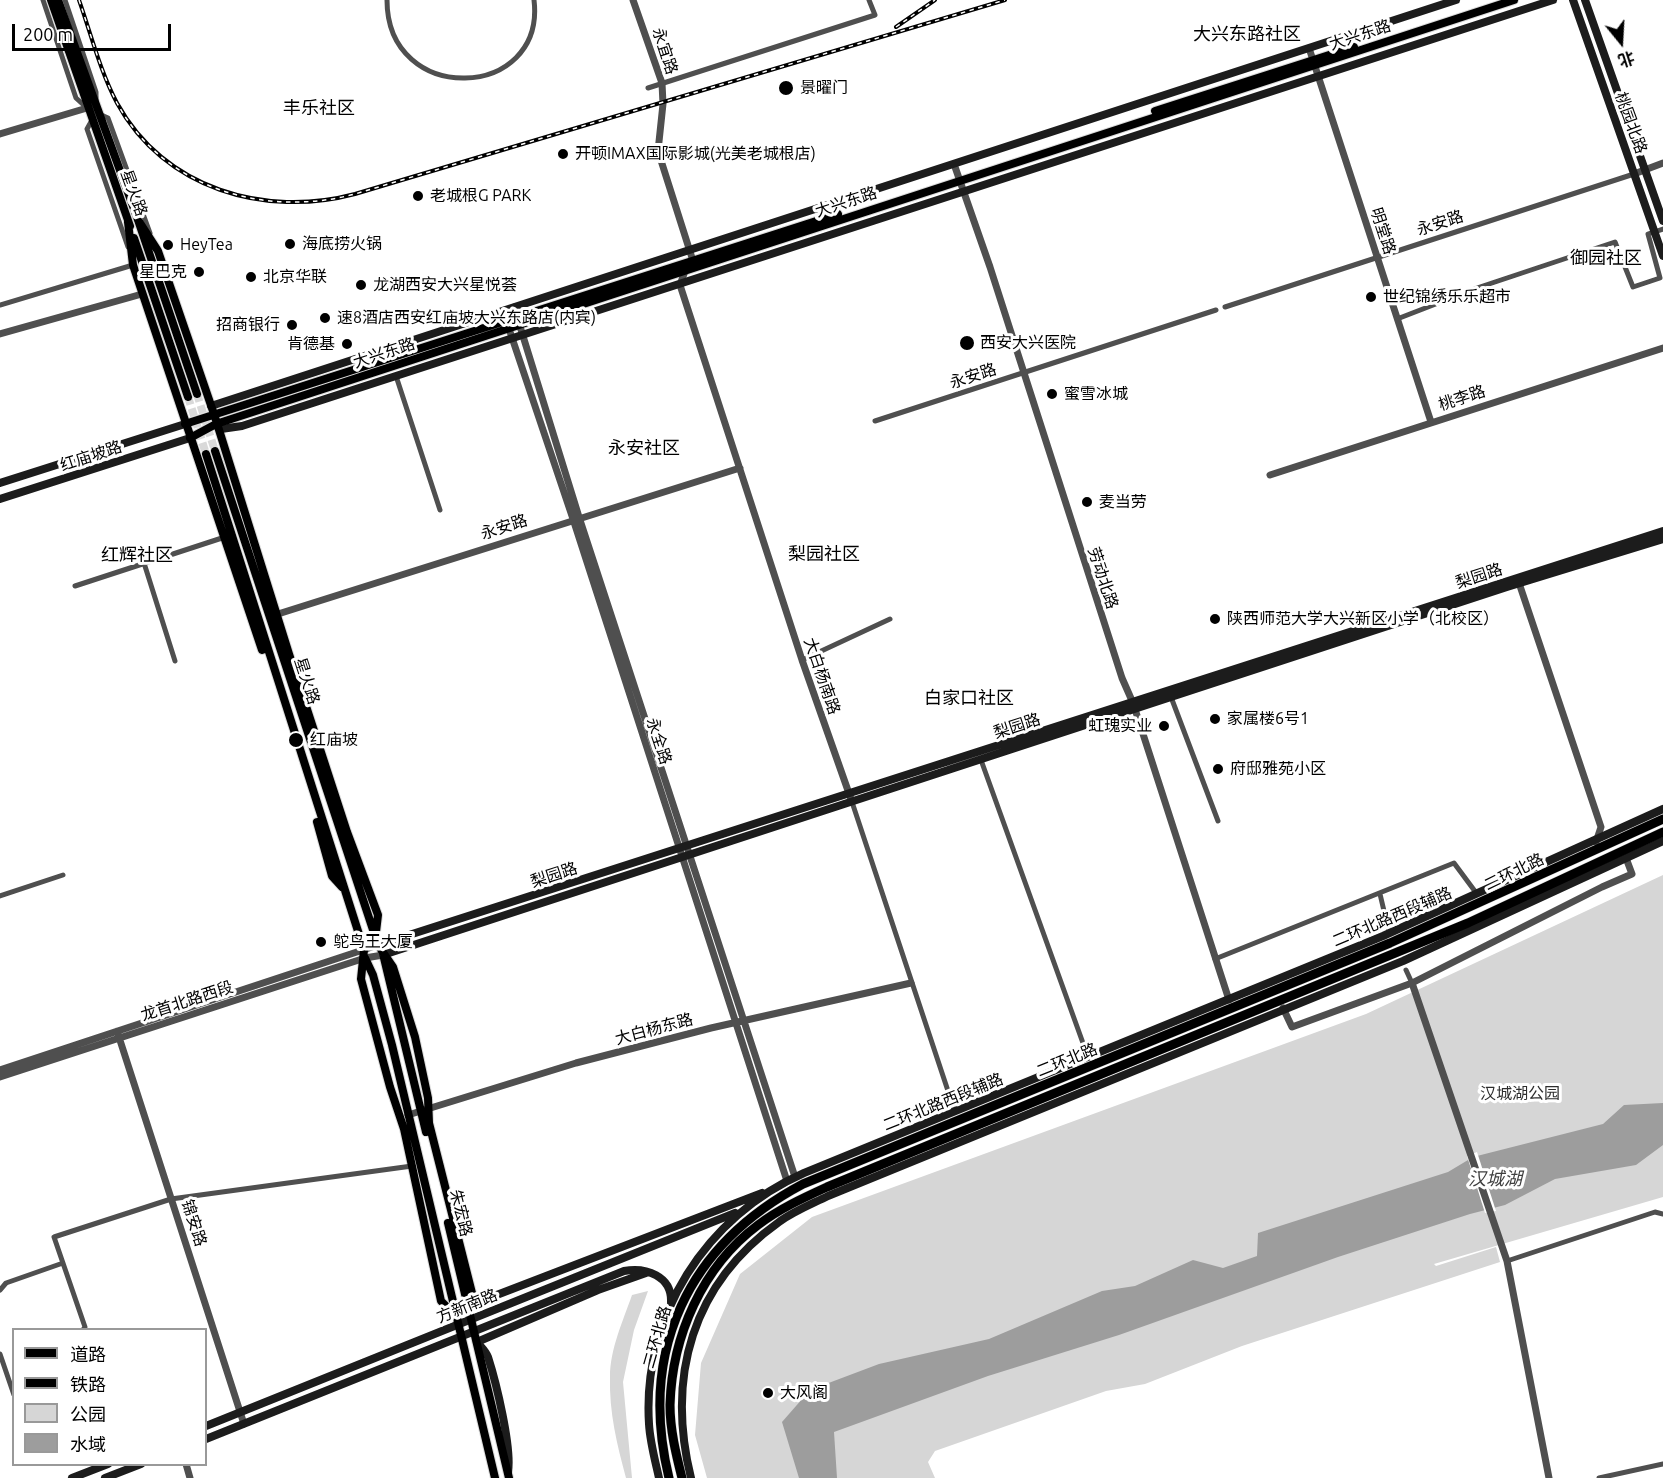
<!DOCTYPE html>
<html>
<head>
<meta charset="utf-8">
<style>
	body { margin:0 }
	#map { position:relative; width:1663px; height:1478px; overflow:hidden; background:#fff; font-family:Ubuntu,"Noto Sans SC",sans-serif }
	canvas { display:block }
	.legend { position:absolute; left:12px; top:1328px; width:195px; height:138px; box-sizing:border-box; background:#fff; border:2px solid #999; margin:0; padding:8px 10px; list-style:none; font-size:18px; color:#000 }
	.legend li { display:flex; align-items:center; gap:12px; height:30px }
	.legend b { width:30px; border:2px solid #999 }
	.north { position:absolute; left:1591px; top:12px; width:60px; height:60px; -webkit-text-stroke:4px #fff; paint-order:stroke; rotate:162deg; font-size:16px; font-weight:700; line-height:24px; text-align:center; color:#000 }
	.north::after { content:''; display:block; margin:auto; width:21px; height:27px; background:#000; clip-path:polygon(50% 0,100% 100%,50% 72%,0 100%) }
	.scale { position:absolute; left:12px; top:24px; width:159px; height:27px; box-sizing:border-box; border:3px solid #000; border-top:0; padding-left:8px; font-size:18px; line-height:21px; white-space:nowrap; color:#000; -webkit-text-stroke:4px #fff; paint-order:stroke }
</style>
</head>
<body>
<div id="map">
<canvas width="1663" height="1478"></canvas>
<ul class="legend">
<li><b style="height:8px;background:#000"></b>道路</li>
<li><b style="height:8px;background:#000"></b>铁路</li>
<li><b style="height:16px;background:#d6d6d6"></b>公园</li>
<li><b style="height:16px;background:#9d9d9d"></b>水域</li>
</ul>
<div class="north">北</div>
<div class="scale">200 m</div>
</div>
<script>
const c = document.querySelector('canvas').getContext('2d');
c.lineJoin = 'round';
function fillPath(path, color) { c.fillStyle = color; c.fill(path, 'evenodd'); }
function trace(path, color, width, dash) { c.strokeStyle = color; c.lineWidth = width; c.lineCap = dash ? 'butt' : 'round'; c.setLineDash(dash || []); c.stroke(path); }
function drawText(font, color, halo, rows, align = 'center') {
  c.font = font + ' Ubuntu,"Noto Sans SC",sans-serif'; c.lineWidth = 6; c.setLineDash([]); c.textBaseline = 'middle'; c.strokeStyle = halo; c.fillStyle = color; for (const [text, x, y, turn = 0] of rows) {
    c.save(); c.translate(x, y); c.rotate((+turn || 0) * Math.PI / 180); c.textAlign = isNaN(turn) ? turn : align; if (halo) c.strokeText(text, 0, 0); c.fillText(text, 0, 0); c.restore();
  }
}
const green = new Path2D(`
	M 1663,875 L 1663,1197 L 1434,1264 L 1436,1266 L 1496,1247 L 1500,1262 L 1242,1346 L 1145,1384 L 1106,1391 L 935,1451 L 928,1462 L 935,1478 L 707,1478 L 695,1435 L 701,1363 L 740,1274 L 812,1217 L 1366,1014 Z
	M 648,1291 L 634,1330 L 623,1382 L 632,1478 L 626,1478 C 617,1445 609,1412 610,1377 C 610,1349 623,1321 632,1295 Z`);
const water = new Path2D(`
	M 1663,1103 L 1663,1145 L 1636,1165 L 1555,1179 L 1505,1205 L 1470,1214 L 1338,1257 L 1119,1335 L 988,1376 L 834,1432 L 837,1478 L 799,1478 L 782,1422 L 810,1390 L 879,1364 L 989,1339 L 1102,1291 L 1135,1286 L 1193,1260 L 1223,1268 L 1257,1256 L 1258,1233 L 1448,1172 L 1473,1157 L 1603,1124 L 1624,1105 Z`);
const pier = new Path2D(`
	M 1477,1152 L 1496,1211 L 1485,1213 L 1467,1156 Z`);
const primaryTunnel = new Path2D(`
	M 197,394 L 215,451
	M 188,397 L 206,454`);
const minor = new Path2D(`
	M 43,0 L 76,98 L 87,108
	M 65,0 L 96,92 L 96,100
	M 387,0 C 387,107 546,101 534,0
	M 648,88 L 875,15 L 869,0
	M 99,114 L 108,118 L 150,233
	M 92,120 L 87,129 L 128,247
	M 0,305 L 133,265
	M 1225,307 L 1634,174
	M 1397,319 L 1477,288 L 1615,242 L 1633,287 L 1660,278 L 1648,234 L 1663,229
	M 396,376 L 440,510
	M 875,421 L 1216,310
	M 144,563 L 175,661
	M 75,586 L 222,538
	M 802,660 L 890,619
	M 1171,697 L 1218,821
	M 981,760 L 1088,1057
	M 852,802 L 955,1112
	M 1380,894 L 1388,928
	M 0,896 L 63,875
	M 1215,959 L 1454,863 L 1477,894
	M 1406,970 L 1412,983
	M 1507,1261 L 1655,1212 L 1663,1214
	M 0,1290 L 6,1283 L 63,1263
	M 83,1330 L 85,1327 L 54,1237 L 171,1199 L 412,1166
	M 0,1354 L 14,1395
	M 1599,1478 L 1663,1464`);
const tertiary = new Path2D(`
	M 633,0 L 662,83 L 663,104 L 658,151 L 693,261 L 685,271 L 680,285 L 802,660 L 852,802
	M 1309,48 L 1431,422
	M 0,134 L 87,108
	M 954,164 L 990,267 L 1122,678 L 1133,703 L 1229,1000
	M 1634,174 L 1663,163
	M 514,307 L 579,517 L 795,1177
	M 503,311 L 573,519 L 787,1181
	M 0,334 L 142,294
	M 1270,475 L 1663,348
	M 1518,580 L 1601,827 L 1596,842
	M 278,614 L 740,468
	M 1412,983 L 1507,1261 L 1549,1478
	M 1283,1008 L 1292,1027 L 1412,983 L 1602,887 L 1632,874 L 1626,858
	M 117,1031 L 244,1424
	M 0,1070 L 378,945
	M 0,1077 L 365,958 L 383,955
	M 408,1115 L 576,1063 L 711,1028 L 911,983
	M 186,1464 L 190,1478`);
const secondary = new Path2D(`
	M 1573,0 L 1663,256
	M 1585,0 L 1663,221
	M 211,406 L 1456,0
	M 217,425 L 221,429 L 242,426 L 1553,0
	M 0,483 L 185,424
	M 0,499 L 190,438
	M 378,945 L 1663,531
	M 383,955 L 1507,587 L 1663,539
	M 468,1306 L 762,1193
	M 206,1426 L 735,1213
	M 206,1439 L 624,1271 C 646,1267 672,1276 671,1302
	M 508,1472 C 512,1447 496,1382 488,1357 C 486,1351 481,1347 477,1342 L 598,1290 L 646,1273
	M 72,1478 L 108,1464
	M 105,1478 L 141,1464
	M 659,1478 C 655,1460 650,1442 649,1424 C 642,1316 706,1216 804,1173 L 1383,936 L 1663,809
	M 691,1478 C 666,1376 692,1284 779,1222 C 794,1211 812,1204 828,1196 L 1403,961 L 1663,841`);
const primary = new Path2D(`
	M 51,0 L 130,226
	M 58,0 L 138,220 L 197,394
	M 1155,111 L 1354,47
	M 138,220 L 158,251 L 215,417 L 289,654 L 347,832 L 378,915 L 376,932
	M 128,222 L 133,265 L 262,650
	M 134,238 L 188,397
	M 185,424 L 838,214
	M 190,438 L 216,424 L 1514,0
	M 215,451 L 378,945 L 393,967 L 415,1037 L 428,1098 L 429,1123 L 472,1293 L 468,1306
	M 206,454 L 364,950 L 361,979 L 390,1087 L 404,1129 L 441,1301 L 454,1314
	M 317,822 L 332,876 L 342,887
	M 365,958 L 373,975 L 392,1045 L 495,1478
	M 384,958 L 426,1132
	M 448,1223 L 509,1478`);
const trunk = new Path2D(`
	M 669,1478 C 638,1350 688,1245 803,1184 L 1390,943 L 1663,819
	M 682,1478 C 676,1454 670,1430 670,1405 C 672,1336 702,1267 758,1225 C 779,1209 803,1198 827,1187 L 1468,923 L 1663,832`);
const rail = new Path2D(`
	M 79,0 C 91,34 100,71 117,103 C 164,189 265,218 355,194 L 1005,0
	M 896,27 L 935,0`);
const markers = [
	[786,88,8,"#000"],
	[563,154,6,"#000"],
	[418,196,6,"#000"],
	[290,244,6,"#000"],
	[168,245,6,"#000"],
	[199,272,6,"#000"],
	[251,277,6,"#000"],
	[361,285,6,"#000"],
	[1371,297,6,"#000"],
	[325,318,6,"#000"],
	[292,325,6,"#000"],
	[967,343,8,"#000"],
	[347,344,6,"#000"],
	[1052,394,6,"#000"],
	[1087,502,6,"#000"],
	[1215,619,6,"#000"],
	[1215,719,6,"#000"],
	[1164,726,6,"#000"],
	[296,740,8,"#000"],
	[1218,769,6,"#000"],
	[321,942,6,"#000"],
	[768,1393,6,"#000"]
];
const streetNames = [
	["大兴东路",1360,35,-18],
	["永宜路",665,51,72],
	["桃园北路",1631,123,70],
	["星火路",134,193,70],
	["大兴东路",846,202,-18],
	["永安路",1440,223,-18],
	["明堂路",1383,231,72],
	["大兴东路",384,353,-18],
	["永安路",973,376,-18],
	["桃李路",1462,398,-18],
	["红庙坡路",91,456,-18],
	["永安路",504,527,-18],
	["梨园路",1479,576,-18],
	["劳动北路",1103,578,72],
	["大白杨南路",822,676,71],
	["星火路",307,681,72],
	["梨园路",1017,726,-18],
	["永全路",659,741,72],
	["二环北路",1514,872,-26],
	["梨园路",554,875,-18],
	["二环北路西段辅路",1392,917,-23],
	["龙首北路西段",187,1001,-18],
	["大白杨东路",654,1029,-15],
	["二环北路",1067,1060,-22],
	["二环北路西段辅路",943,1102,-22],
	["朱宏路",461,1213,76],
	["锦安路",194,1223,72],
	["方新南路",467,1306,-22],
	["二环北路",657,1337,-74]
];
const poiNames = [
	["景曜门",800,88],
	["开顿IMAX国际影城(光美老城根店)",575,154],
	["老城根G PARK",430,196],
	["海底捞火锅",302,244],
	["HeyTea",180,245],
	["星巴克",187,272,"right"],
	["北京华联",263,277],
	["龙湖西安大兴星悦荟",373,285],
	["世纪锦绣乐乐超市",1383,297],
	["速8酒店西安红庙坡大兴东路店(内宾)",337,318],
	["招商银行",280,325,"right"],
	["西安大兴医院",980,343],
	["肯德基",335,344,"right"],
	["蜜雪冰城",1064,394],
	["麦当劳",1099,502],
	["陕西师范大学大兴新区小学（北校区）",1227,619],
	["家属楼6号1",1227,719],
	["虹瑰实业",1152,726,"right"],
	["红庙坡",310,740],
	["府邸雅苑小区",1230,769],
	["鸵鸟王大厦",333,942],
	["大风阁",780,1393]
];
const parkNames = [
	["汉城湖公园",1520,1094]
];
const neighbourhoodNames = [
	["大兴东路社区",1247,34],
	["丰乐社区",319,108],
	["御园社区",1606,258],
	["永安社区",644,448],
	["梨园社区",824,554],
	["红辉社区",137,555],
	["白家口社区",969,698]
];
const waterNames = [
	["汉城湖",1495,1179]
];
fillPath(green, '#d6d6d6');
fillPath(water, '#9d9d9d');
fillPath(pier, '#fff');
trace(primaryTunnel, '#d9d9d9', 8, [8, 4]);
trace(primary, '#dbdbdb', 10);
trace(trunk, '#dbdbdb', 10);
trace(minor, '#4f4f4f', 5);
trace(tertiary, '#4f4f4f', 7);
trace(secondary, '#1c1c1c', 8);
trace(primary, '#000', 8);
trace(trunk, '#000', 9);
trace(rail, '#000', 4);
trace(rail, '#fff', 1.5, [4.5]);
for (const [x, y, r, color] of markers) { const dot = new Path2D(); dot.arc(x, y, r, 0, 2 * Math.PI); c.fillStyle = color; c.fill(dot); trace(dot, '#fff', 2); }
drawText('16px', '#000', '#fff', streetNames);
drawText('16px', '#000', '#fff', poiNames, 'left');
drawText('16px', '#2d2d2d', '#fff', parkNames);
drawText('18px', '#000', '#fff', neighbourhoodNames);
drawText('italic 18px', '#3e3e3e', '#fff', waterNames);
</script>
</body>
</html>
